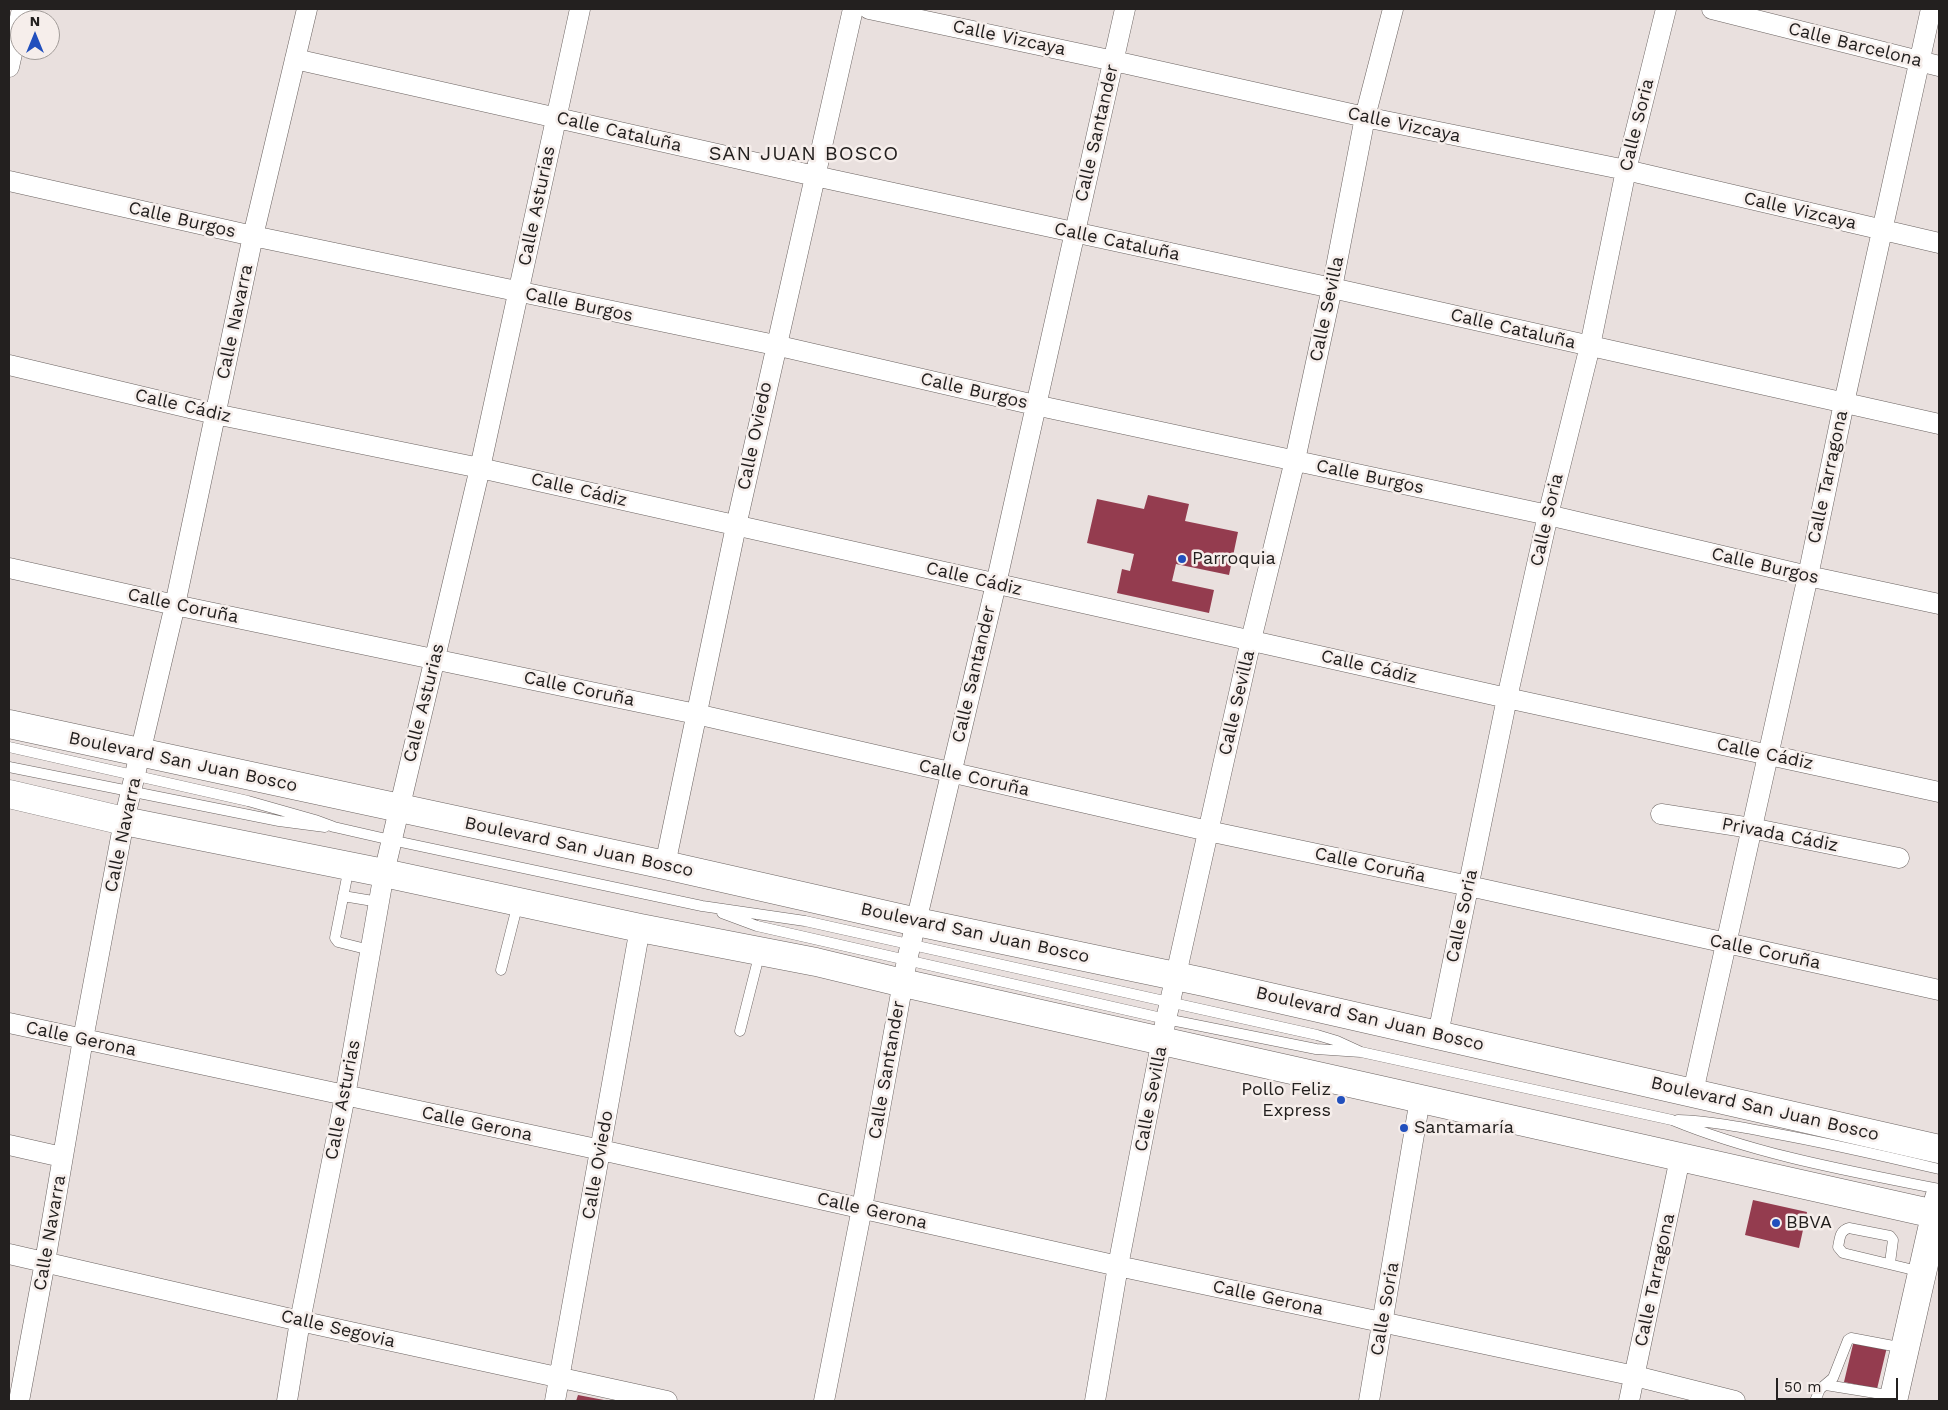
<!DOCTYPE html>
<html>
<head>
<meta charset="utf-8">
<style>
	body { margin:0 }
	#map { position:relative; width:1948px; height:1410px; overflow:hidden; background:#e9e0de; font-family:"Work Sans",sans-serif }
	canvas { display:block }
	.frame { position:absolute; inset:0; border:10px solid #23201f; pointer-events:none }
	.north { position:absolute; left:10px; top:10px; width:50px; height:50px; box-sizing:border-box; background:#f6eeeb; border:1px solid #a29c99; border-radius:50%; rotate:0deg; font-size:14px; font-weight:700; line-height:20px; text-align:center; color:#23201f }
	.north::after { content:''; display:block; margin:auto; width:18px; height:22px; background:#214fbd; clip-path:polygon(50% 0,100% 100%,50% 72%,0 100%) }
	.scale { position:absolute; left:1776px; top:1378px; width:122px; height:22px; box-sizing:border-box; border:2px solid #23201f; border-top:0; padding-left:6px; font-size:15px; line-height:18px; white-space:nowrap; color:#23201f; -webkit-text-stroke:4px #f6eeeb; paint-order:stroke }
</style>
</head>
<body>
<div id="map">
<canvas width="1948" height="1410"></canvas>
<div class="frame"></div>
<div class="north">N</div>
<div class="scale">50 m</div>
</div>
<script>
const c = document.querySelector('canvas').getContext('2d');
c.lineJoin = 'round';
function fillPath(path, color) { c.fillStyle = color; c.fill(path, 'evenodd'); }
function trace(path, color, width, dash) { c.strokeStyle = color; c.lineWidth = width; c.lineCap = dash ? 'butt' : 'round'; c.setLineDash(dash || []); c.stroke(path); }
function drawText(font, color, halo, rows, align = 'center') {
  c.font = font + ' "Work Sans",sans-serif'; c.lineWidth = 5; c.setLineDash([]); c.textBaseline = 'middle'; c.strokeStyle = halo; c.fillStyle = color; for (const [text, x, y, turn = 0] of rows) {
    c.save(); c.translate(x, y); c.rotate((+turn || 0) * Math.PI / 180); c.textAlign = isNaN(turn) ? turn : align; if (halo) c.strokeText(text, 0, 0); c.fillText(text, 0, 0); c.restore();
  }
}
const building = new Path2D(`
	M 1148,495 L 1189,504 L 1185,521 L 1238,532 L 1229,575 L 1176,564 L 1172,581 L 1214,590 L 1209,613 L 1117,593 L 1122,569 L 1130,571 L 1134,554 L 1087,543 L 1097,499 L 1144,509 Z
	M 1753,1200 L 1807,1212 L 1799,1248 L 1745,1235 Z
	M 1854,1340 L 1887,1347 L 1877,1389 L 1844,1382 Z
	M 578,1395 L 604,1400 L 604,1401 L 576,1401 Z`);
const lane = new Path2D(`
	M 9,747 L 248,801 L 315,820 L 334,827 L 391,840 L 702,906 L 805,921 L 1317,1035 L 1337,1041 L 1361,1052
	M 9,767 L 279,821 L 325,827
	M 349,867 L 335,938 L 338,942 L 370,950
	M 343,896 L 379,902
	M 722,913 L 757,926 L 1166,1019 L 1316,1049 L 1361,1052 L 1672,1120 C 1757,1155 1849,1171 1939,1189
	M 501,970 L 518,903
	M 740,1031 L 760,952
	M 1678,1120 C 1710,1121 1741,1127 1772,1133 C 1828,1143 1884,1156 1939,1169
	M 1890,1263 L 1893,1240 L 1890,1236 L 1849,1228 C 1839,1231 1840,1239 1838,1247 L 1843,1253 L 1922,1272
	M 1826,1385 L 1894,1396
	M 1815,1401 L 1820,1389 L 1833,1378 L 1848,1340 L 1851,1338 L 1904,1348`);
const street = new Path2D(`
	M 869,9 L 1114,61 L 1365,117 L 1626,170 L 1939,243
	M 1712,9 L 1939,66
	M 295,59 L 815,176 L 1332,288 L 1939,424
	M 9,67 L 22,9
	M 9,181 L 253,236 L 775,345 L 1035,405 L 1548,515 L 1808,576 L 1939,604
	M 9,365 L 215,414 L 480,468 L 1507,698 L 1939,792
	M 9,568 L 175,605 L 696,714 L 1208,831 L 1469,886 L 1939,990
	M 1661,814 L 1751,828 L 1899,858
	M 665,865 L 736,526 L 853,9
	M 9,1023 L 601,1150 L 1118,1266 L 1635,1376 L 1735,1401
	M 1438,1034 L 1507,698 L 1548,515 L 1590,346 L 1626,170 L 1666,9
	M 1693,1092 L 1808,576 L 1844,403 L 1931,9
	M 9,1145 L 62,1157
	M 9,1254 L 300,1321 L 667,1401
	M 19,1401 L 45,1262 L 83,1039 L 124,821 L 175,605 L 253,236 L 307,9
	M 287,1401 L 300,1321 L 345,1096 L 384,873 L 480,468 L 580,9
	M 555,1401 L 640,928
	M 824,1401 L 862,1208 L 907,960 L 996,584 L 1125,9
	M 1095,1401 L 1118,1266 L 1165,1024 L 1251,640 L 1295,460 L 1332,288 L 1365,117 L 1393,9
	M 1369,1401 L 1420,1099
	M 1629,1401 L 1680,1158`);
const secondary = new Path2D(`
	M 9,724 L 665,865 L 917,922 L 1204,982 L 1939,1149
	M 9,794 L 124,821 L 384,873 L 640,928 L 816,962 L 903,983 L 1939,1215
	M 1893,1401 L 1939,1198`);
const markers = [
	[1182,559,5,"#214fbd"],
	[1341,1100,5,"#214fbd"],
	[1404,1128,5,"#214fbd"],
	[1776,1223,5,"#214fbd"]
];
const streetNames = [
	["Calle Vizcaya",1009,38,12],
	["Calle Barcelona",1855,45,14],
	["Calle Vizcaya",1404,125,12],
	["Calle Soria",1637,125,-76],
	["Calle Cataluña",619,132,13],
	["Calle Santander",1097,133,-77],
	["Calle Asturias",537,206,-78],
	["Calle Vizcaya",1800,211,13],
	["Calle Burgos",182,220,13],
	["Calle Cataluña",1117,242,12],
	["Calle Burgos",579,305,12],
	["Calle Sevilla",1327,309,-78],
	["Calle Navarra",235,322,-78],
	["Calle Cataluña",1513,329,13],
	["Calle Burgos",974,391,13],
	["Calle Cádiz",183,406,13],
	["Calle Oviedo",755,436,-78],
	["Calle Burgos",1370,477,12],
	["Calle Tarragona",1828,477,-78],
	["Calle Cádiz",579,490,13],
	["Calle Soria",1547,520,-77],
	["Calle Burgos",1765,566,13],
	["Calle Cádiz",974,579,13],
	["Calle Coruña",183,606,12],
	["Calle Cádiz",1369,667,13],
	["Calle Santander",974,674,-77],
	["Calle Coruña",579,689,12],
	["Calle Asturias",424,703,-76],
	["Calle Sevilla",1237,703,-77],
	["Calle Cádiz",1765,754,12],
	["Boulevard San Juan Bosco",183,762,12],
	["Calle Coruña",974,778,13],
	["Calle Navarra",123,835,-78],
	["Privada Cádiz",1780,835,11],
	["Boulevard San Juan Bosco",579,847,12],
	["Calle Coruña",1370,865,12],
	["Calle Soria",1462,916,-78],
	["Boulevard San Juan Bosco",975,933,12],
	["Calle Coruña",1765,952,12],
	["Boulevard San Juan Bosco",1370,1019,13],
	["Calle Gerona",81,1039,12],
	["Calle Santander",887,1070,-80],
	["Calle Sevilla",1151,1099,-79],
	["Calle Asturias",343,1100,-79],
	["Boulevard San Juan Bosco",1765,1109,13],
	["Calle Gerona",477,1124,12],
	["Calle Oviedo",598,1165,-80],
	["Calle Gerona",872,1211,13],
	["Calle Navarra",50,1233,-80],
	["Calle Tarragona",1655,1280,-78],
	["Calle Gerona",1268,1298,12],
	["Calle Soria",1385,1309,-80],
	["Calle Segovia",338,1329,13]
];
const poiNames = [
	["Parroquia",1192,559],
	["Pollo Feliz",1331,1090,"right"],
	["Express",1331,1111,"right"],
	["Santamaría",1414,1128],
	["BBVA",1786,1223]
];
const quarterNames = [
	["SAN JUAN BOSCO",804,154]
];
fillPath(building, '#943c4f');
trace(lane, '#6b6361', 11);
trace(street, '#6b6361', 21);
trace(secondary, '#6b6361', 29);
trace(lane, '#fff', 10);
trace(street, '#fff', 20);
trace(secondary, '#fff', 28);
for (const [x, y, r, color] of markers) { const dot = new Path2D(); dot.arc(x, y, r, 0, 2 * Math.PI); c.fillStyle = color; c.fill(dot); trace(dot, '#f6eeeb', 2); }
drawText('18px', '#23201f', '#f6eeeb', streetNames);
drawText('18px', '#23201f', '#f6eeeb', poiNames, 'left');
c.letterSpacing = '1px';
drawText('20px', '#23201f', '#f6eeeb', quarterNames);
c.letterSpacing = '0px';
</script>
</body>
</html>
